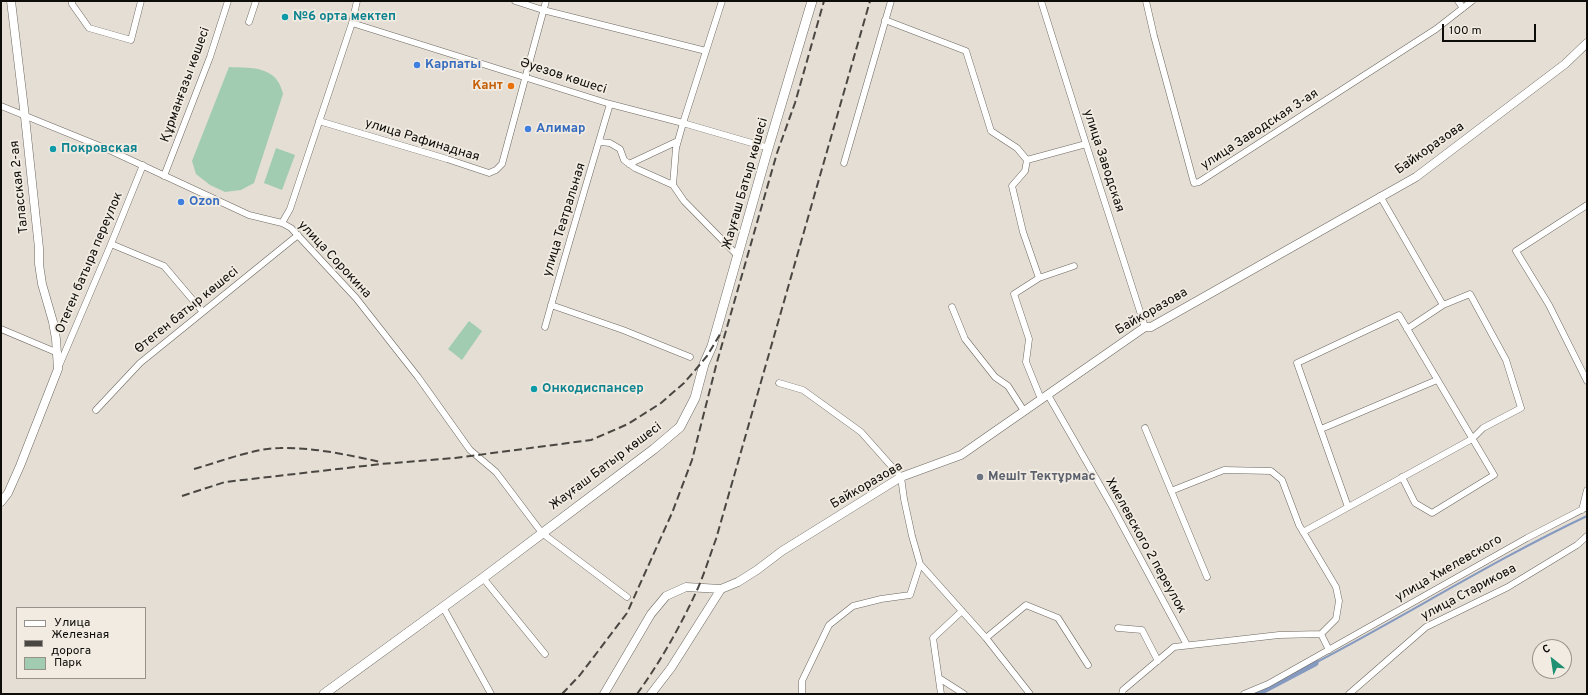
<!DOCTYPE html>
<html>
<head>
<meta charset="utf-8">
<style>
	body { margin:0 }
	#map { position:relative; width:1588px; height:695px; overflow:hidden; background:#e4ded5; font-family:Overpass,sans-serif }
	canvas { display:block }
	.frame { position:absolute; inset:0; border:2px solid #0e0c09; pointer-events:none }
	.legend { position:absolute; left:16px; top:607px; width:130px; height:72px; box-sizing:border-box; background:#f1ebe2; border:1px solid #96928b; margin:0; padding:5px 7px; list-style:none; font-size:12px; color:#0e0c09 }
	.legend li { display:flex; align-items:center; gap:8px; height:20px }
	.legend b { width:20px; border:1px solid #96928b }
	.north { position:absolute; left:1532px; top:639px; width:40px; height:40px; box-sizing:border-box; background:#f1ebe2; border:1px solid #96928b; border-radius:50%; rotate:330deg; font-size:11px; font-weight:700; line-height:16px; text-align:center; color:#0e0c09 }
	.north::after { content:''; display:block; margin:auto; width:14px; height:18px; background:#1e8f70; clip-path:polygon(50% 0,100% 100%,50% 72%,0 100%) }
	.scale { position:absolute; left:1442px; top:24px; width:94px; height:18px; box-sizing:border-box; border:2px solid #0e0c09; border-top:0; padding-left:5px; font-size:12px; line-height:14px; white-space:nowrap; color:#0e0c09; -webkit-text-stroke:3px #f1ebe2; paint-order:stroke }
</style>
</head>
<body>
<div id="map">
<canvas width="1588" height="695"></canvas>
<div class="frame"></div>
<ul class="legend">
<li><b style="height:5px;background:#fff"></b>Улица</li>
<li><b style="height:5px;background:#4a4742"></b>Железная дорога</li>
<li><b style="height:11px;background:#a1ccb2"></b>Парк</li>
</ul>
<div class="north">С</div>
<div class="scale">100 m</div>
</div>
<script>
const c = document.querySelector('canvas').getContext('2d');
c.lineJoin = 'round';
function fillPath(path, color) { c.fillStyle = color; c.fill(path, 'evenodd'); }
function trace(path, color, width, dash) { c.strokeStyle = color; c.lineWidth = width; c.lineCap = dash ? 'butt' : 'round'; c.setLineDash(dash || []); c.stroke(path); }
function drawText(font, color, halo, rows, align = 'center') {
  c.font = font + ' Overpass,sans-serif'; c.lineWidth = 3.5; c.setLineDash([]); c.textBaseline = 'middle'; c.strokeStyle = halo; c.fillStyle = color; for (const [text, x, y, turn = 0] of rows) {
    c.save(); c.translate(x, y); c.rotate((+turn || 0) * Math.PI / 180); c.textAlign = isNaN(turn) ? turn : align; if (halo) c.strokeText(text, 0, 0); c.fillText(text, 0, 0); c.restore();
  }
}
const green = new Path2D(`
	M 229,67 C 253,68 277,66 283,94 L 254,183 L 241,190 L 225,192 L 210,185 L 196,174 L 192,161 Z
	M 276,148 L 295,155 L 282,190 L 264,183 Z
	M 469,321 L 482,331 L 462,360 L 448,349 Z`);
const stream = new Path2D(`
	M 1315,663 C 1407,615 1494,560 1587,516`);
const canal = new Path2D(`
	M 1256,694 L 1315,663`);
const minor = new Path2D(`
	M 72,1 L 72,4 L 89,28 L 131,40 L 141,1
	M 515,1 L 543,10 L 706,51
	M 1041,1 L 1086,144 L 1145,327
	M 1146,1 L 1154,36 L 1194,183 L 1199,182 L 1436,29 L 1472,1
	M 1458,1 L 1463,8
	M 885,20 L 966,51 L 991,131 L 1017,148 L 1027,160 L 1025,171 L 1012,186 L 1023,232 L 1039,278 L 1014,294 L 1029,339 L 1026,362 L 1041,399
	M 249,22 L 256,1
	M 352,23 L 610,104 L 683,123 L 769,148
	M 1,106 L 107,149 L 249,215 L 282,223 L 291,228 L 356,298 L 418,377 L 470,450 L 496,472 L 542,533 L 627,597
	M 319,121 L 447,159 L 489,173 L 496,170 L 502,164 L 546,1
	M 600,142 L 610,143 L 620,149 L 624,160 L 635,168 L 673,185 L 684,201 L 738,256
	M 1027,160 L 1086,144
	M 844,163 L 891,1
	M 629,164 L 678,141
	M 164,176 L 210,57 L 228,1
	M 673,185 L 676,148 L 683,123 L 722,1
	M 1587,205 L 1516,251 L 1549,305 L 1587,381
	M 282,223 L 290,209 L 352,23 L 357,1
	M 111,244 L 164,266 L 203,312
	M 1039,278 L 1074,266
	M 551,305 L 623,330 L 690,357
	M 952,307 L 965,339 L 995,377 L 1008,386 L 1024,411
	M 545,327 C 566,252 588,178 610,104
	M 1,329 L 58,353
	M 1407,329 L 1443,305
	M 59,366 L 111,244 L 143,165
	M 779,383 L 803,390 L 861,432 L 901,477 L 904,499 L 912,536 L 920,564 L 986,638 L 1030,694
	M 1048,395 L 1113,508 L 1187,645
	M 96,410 L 140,363 L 298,235
	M 1145,428 L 1207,577
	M 1321,429 L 1437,380
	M 1171,491 L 1224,470 L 1271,471 L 1282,480 L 1299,525 L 1336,587 L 1339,601 L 1336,619 L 1321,634
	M 1348,507 L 1297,363 L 1399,315 L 1494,475 L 1432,513 L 1415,503 L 1402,477
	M 1582,510 L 1587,490
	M 1303,532 L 1472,439 L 1483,428 L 1521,408 L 1506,360 L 1470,294 L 1443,305 L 1380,196
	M 483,578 L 545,654
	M 443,607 L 491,694
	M 1118,628 L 1142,630 L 1158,661
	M 986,638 L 1026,605 L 1058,618 L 1088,665
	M 939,678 L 964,694
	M 802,694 L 802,681 L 829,625 L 853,606 L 881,599 L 910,595 L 920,564
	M 941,694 L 933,638 L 962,611
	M 1122,694 L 1123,690 L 1174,647 L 1279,635 L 1321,634 L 1329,650
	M 1244,694 L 1268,684 L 1527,538 L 1587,507
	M 1349,694 L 1426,627 L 1508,587 L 1577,545 L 1587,536`);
const tertiary = new Path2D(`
	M 1,502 L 8,493 L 20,466 L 58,369 L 56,339 L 53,322 L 42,284 L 39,264 L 39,248 L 25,117 L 11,1
	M 604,694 L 651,614 L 666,596 L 686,587 L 721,589 L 738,582 L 757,570 L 782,551 L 901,477 L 961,455 L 1145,327 L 1151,327 L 1416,177 L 1565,64 L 1587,43
	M 651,694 L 671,668 L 721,589`);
const secondary = new Path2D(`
	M 324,694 L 483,578 L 654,449 L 680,427 L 695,398 L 704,364 L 712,346 L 767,152 L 812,1`);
const rail = new Path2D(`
	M 194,469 C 219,462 255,448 280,448 C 311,447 350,455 380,462
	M 182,496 L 225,482 L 381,464 L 455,458 L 591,440 L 628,424 L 661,403 L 684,383 L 697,368 L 707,356 L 722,331
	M 562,694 L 580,675 L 627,613 L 672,513 L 692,460 L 717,362 L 777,153 L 795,103 L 824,1
	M 637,694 C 661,661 681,625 698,588 C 705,572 710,555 716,539 L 870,1`);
const markers = [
	[285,17,4,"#0f9aa8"],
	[417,65,4,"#3f7fe0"],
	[511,86,4,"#e8710a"],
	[528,129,4,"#3f7fe0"],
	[53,149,4,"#0f9aa8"],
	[181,202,4,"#3f7fe0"],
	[534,389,4,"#0f9aa8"],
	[980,477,4,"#6b7280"]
];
const cultureNames = [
	["№6 орта мектеп",293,17],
	["Покровская",61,149],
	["Онкодиспансер",542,389]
];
const shopNames = [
	["Карпаты",425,65],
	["Алимар",536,129],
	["Ozon",189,202]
];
const streetNames = [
	["Әуезов көшесі",563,77,18],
	["Құрманғазы көшесі",186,85,-70],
	["улица Заводская 3-ая",1260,130,-33],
	["улица Рафинадная",422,141,17],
	["Байкоразова",1430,149,-35],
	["улица Заводская",1103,161,72],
	["Жауғаш Батыр көшесі",746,184,-74],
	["Таласская 2-ая",20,187,-96],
	["улица Театральная",565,220,-73],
	["улица Сорокина",334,260,47],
	["Отеген батыра переулок",90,263,-67],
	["Өтеген батыр көшесі",187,311,-39],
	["Байкоразова",1152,312,-30],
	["Жауғаш Батыр көшесі",606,467,-37],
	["Байкоразова",867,486,-30],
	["Хмелевского 2 переулок",1145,546,61],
	["улица Хмелевского",1449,569,-30],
	["улица Старикова",1469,593,-28]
];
const foodNames = [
	["Кант",503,86]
];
const worshipNames = [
	["Мешіт Тектұрмас",988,477]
];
fillPath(green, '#a1ccb2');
trace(stream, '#869ac0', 2);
trace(canal, '#869ac0', 7);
trace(minor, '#6c675f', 7);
trace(tertiary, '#6c675f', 9);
trace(secondary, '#6c675f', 10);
trace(minor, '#fff', 6);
trace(tertiary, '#fff', 8);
trace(secondary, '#fff', 9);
trace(rail, '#4a4742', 2, [8, 4]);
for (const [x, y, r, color] of markers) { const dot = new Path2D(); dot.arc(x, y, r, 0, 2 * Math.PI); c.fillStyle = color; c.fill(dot); trace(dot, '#f1ebe2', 1.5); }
drawText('bold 13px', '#0d838f', '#f1ebe2', cultureNames, 'left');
drawText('bold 13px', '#366cbe', '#f1ebe2', shopNames, 'left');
drawText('13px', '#0e0c09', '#f1ebe2', streetNames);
drawText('bold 13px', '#c56008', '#f1ebe2', foodNames, 'right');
drawText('bold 13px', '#5b616d', '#f1ebe2', worshipNames, 'left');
</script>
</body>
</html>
